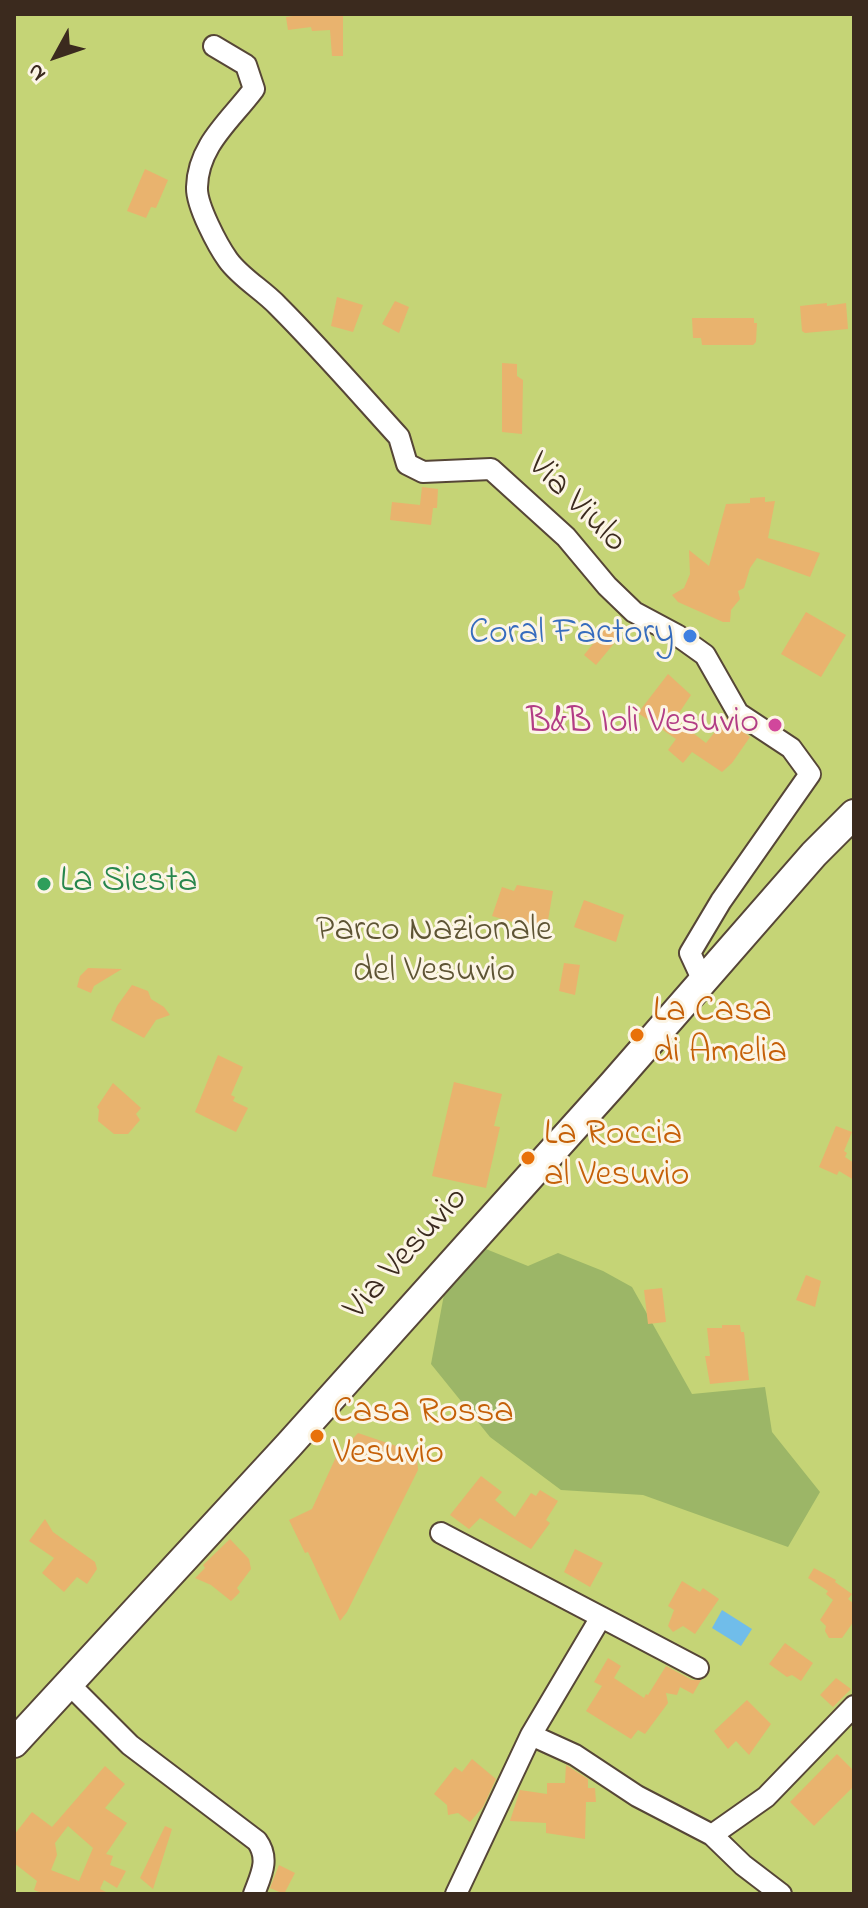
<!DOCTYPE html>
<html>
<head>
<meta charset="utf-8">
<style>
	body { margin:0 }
	#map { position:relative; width:868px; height:1908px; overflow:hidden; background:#efe5c6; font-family:"Indie Flower",sans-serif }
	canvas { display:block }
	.frame { position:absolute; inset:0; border:16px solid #3b2a1e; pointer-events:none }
	.north { position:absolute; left:16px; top:16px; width:80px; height:80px; -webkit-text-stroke:6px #fcf5e5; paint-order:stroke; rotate:230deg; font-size:22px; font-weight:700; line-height:32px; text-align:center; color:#3b2a1e }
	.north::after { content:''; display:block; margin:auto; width:28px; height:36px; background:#3b2a1e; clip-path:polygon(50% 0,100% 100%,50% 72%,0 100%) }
</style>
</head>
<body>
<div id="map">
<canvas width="868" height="1908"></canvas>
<div class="frame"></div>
<div class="north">N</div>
</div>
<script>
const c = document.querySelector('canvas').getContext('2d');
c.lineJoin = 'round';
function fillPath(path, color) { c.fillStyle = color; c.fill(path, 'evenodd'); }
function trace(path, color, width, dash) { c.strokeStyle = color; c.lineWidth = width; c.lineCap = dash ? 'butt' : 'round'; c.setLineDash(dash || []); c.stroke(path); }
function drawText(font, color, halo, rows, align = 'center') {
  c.font = font + ' "Indie Flower",sans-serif'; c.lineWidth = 6; c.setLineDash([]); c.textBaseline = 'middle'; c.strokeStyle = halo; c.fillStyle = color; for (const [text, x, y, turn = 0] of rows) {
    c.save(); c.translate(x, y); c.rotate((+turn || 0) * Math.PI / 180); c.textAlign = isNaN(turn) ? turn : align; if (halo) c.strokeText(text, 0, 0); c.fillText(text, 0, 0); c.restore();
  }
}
const green = new Path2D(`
	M 14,14 L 854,14 L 854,1894 L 14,1894 Z`);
const forest = new Path2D(`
	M 481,1247 L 528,1266 L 558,1253 L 603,1271 L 632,1287 L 692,1394 L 765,1387 L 772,1432 L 820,1492 L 788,1547 L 643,1495 L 561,1490 L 490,1437 L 431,1364 L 446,1284 Z`);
const water = new Path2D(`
	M 722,1610 L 752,1629 L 741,1646 L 712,1628 Z`);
const building = new Path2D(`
	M 308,14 L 343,14 L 343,56 L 332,56 L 330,30 L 312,31 L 311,27 L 288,30 L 286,17 Z
	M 145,169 L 168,180 L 156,208 L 151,207 L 146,218 L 127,211 Z
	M 337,297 L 363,305 L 353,332 L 331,326 Z
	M 395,301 L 409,307 L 399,333 L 382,324 Z
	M 827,303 L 827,306 L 846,303 L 848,329 L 805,333 L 802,331 L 800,306 Z
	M 692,318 L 754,318 L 754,323 L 757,323 L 756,342 L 753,345 L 702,345 L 701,338 L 693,338 Z
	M 502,363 L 517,364 L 517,376 L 523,380 L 522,434 L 502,432 Z
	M 422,487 L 438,489 L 437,508 L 433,508 L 431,525 L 390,520 L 392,502 L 420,505 Z
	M 765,497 L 765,502 L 775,501 L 768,538 L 820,553 L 810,577 L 757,558 L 750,568 L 744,588 L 738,591 L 740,599 L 731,610 L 730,622 L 723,622 L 678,602 L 672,595 L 684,588 L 690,574 L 689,550 L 709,566 L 726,504 L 750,503 L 750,498 Z
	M 806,612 L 846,635 L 821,677 L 781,654 Z
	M 609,624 L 622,634 L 596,665 L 584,655 Z
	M 668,674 L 691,695 L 675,719 L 706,743 L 726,718 L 750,737 L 732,763 L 722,772 L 692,752 L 683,763 L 668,750 L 676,739 L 638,713 Z
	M 517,885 L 553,891 L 546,932 L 492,916 L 502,887 L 514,891 Z
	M 584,900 L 624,915 L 616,942 L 574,927 Z
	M 564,963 L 580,965 L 575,995 L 559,991 Z
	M 88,968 L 122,969 L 94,986 L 91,993 L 77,987 L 80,976 Z
	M 132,985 L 148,991 L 151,999 L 164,1007 L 170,1015 L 156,1020 L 144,1038 L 111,1020 L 117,1006 Z
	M 218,1055 L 243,1067 L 231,1095 L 235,1097 L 233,1101 L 248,1108 L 236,1132 L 195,1112 Z
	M 454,1082 L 502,1094 L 494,1126 L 500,1127 L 486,1188 L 432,1176 Z
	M 113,1083 L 141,1108 L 136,1114 L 140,1120 L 128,1134 L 114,1134 L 98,1121 L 99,1110 L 97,1107 Z
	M 836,1126 L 852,1132 L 844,1151 L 847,1153 L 845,1157 L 854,1163 L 854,1180 L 839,1171 L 837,1175 L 819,1167 Z
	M 806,1275 L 821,1281 L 815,1307 L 796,1300 Z
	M 662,1288 L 666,1322 L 648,1324 L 644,1290 Z
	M 722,1325 L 740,1325 L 741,1332 L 744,1332 L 749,1380 L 710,1384 L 705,1356 L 710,1356 L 707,1328 L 722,1328 Z
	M 358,1433 L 417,1453 L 418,1470 L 347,1612 L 340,1621 L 308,1552 L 305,1553 L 289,1520 L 312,1509 L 336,1457 Z
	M 481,1476 L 502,1492 L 495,1500 L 515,1517 L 531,1493 L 536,1496 L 540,1490 L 558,1501 L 546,1520 L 550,1523 L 531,1549 L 480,1518 L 469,1529 L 450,1515 Z
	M 45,1519 L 53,1532 L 95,1562 L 97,1569 L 87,1584 L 77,1577 L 64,1592 L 42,1573 L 54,1558 L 29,1541 Z
	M 230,1539 L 249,1559 L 251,1569 L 237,1588 L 240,1592 L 231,1601 L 211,1585 L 195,1578 L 205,1568 L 203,1565 Z
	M 575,1549 L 603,1563 L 590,1587 L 564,1572 Z
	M 814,1568 L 836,1580 L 835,1582 L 852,1594 L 848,1599 L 854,1604 L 854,1621 L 842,1638 L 829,1638 L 825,1631 L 826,1626 L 820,1620 L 833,1600 L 826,1594 L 828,1591 L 808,1578 Z
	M 682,1581 L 700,1592 L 703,1588 L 719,1599 L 695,1634 L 683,1626 L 673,1632 L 668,1626 L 674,1610 L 668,1606 Z
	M 785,1643 L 813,1663 L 801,1681 L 792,1675 L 787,1677 L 769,1664 Z
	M 608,1658 L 621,1666 L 614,1678 L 644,1698 L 646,1694 L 648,1695 L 666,1666 L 692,1680 L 701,1680 L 693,1694 L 680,1687 L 677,1695 L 666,1693 L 668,1703 L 645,1734 L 638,1730 L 631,1739 L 586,1711 L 602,1686 L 594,1682 Z
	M 836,1678 L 851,1689 L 833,1707 L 820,1695 Z
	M 747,1700 L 771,1724 L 749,1755 L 736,1741 L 728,1749 L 714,1731 Z
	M 837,1754 L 854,1771 L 854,1786 L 814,1826 L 790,1802 Z
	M 472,1759 L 496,1779 L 483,1807 L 470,1822 L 458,1813 L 448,1815 L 447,1805 L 434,1794 L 455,1767 L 462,1772 Z
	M 566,1765 L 588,1779 L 588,1788 L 595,1788 L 596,1802 L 586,1802 L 585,1839 L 546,1833 L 546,1823 L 510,1821 L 520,1790 L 547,1794 L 547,1783 L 565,1783 Z
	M 105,1766 L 125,1784 L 105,1808 L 127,1823 L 106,1854 L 113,1856 L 110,1865 L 126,1871 L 117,1888 L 104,1880 L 100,1889 L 110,1894 L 44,1894 L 34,1890 L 37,1881 L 14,1863 L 14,1835 L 32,1812 L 52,1827 ZM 68,1826 L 93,1848 L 79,1881 L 51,1870 L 57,1855 L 55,1843 Z
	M 165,1826 L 172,1829 L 153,1889 L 140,1878 Z
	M 279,1865 L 295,1873 L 284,1894 L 270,1888 Z`);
const street = new Path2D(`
	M 214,46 L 246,65 L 254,89 C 231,120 198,145 197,187 C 196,205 218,246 228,260 C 241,278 263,290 278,306 C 320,348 359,393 399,437 L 407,464 L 423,472 L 491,469 L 566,537 L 607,586 L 634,612 L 677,635 L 705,655 L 738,713 L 791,748 L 810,774 L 721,901 L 690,953 L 703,981
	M 441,1533 L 601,1617 L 531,1735 L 575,1755 L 637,1796 L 712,1835 L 743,1865 L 781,1894
	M 601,1617 L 698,1668
	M 70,1685 L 130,1745 L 257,1841 C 270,1859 261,1875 254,1894
	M 712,1835 L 766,1797 L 854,1706
	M 456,1894 L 531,1735`);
const secondary = new Path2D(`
	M 14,1743 L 288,1446 L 613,1084 L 814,854 L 854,814`);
const markers = [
	[690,636,8,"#3f7fe0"],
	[775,725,8,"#d1479c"],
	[44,884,8,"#2e9e5b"],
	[637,1035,8,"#e8710a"],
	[528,1158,8,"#e8710a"],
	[317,1436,8,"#e8710a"]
];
const streetNames = [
	["Via Viulo",575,505,45],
	["Via Vesuvio",408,1255,-48]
];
const shopNames = [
	["Coral Factory",674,636]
];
const hotelNames = [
	["B&B Iolì Vesuvio",759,725]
];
const leisureNames = [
	["La Siesta",60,884]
];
const parkNames = [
	["Parco Nazionale",434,933],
	["del Vesuvio",434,974]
];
const foodNames = [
	["La Casa",653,1014],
	["di Amelia",653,1055],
	["La Roccia",544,1137],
	["al Vesuvio",544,1178],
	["Casa Rossa",333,1415],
	["Vesuvio",333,1456]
];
fillPath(green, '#c5d476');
fillPath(forest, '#9cb667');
fillPath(water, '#70bdea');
fillPath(building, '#e9b36e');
trace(street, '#564637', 24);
trace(secondary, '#564637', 32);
trace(street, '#fff', 20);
trace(secondary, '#fff', 28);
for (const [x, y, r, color] of markers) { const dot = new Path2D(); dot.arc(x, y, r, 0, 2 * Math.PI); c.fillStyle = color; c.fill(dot); trace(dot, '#fcf5e5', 3); }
drawText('36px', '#3b2a1e', '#fcf5e5', streetNames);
drawText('36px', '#366cbe', '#fcf5e5', shopNames, 'right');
drawText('36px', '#b23c85', '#fcf5e5', hotelNames, 'right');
drawText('36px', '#27864d', '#fcf5e5', leisureNames, 'left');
drawText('36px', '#5e5434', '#fcf5e5', parkNames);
drawText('36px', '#c56008', '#fcf5e5', foodNames, 'left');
</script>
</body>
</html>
